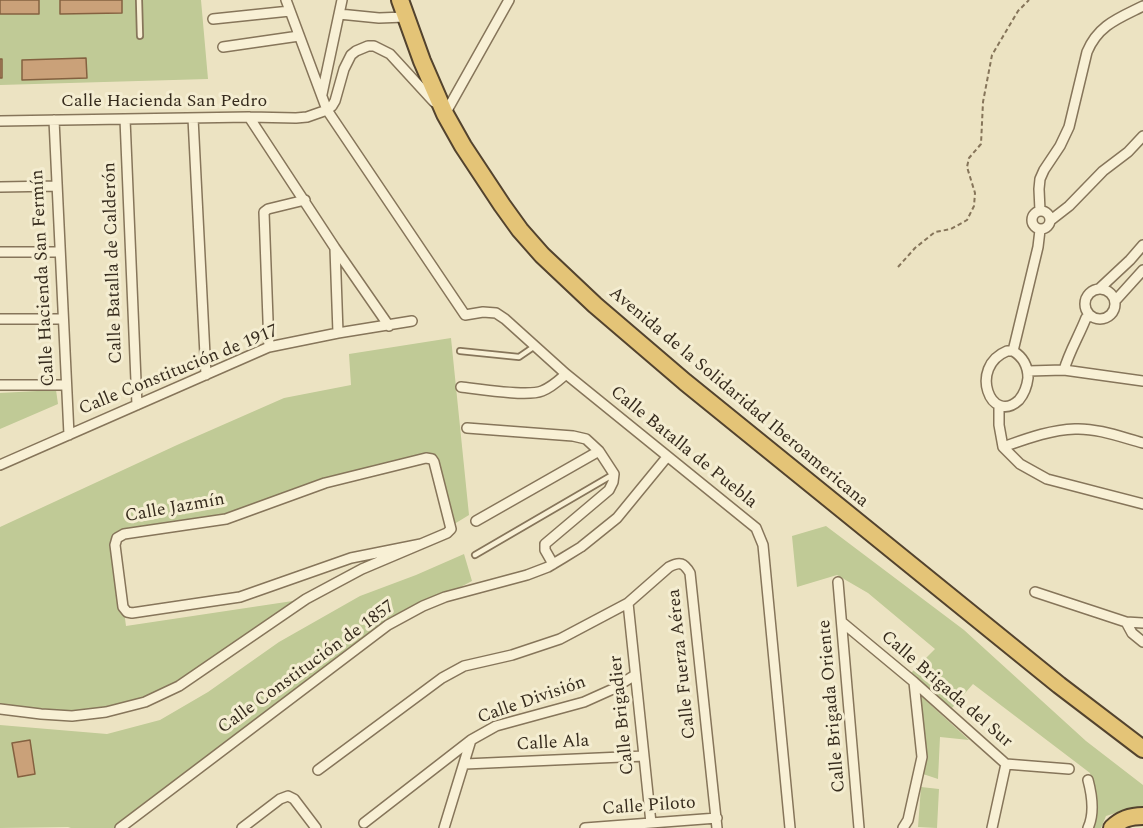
<!DOCTYPE html>
<html>
<head>
<meta charset="utf-8">
<style>
	body { margin:0 }
	canvas { display:block; background:#ece3c2 }
</style>
</head>
<body>
<canvas width="1143" height="828"></canvas>
<script>
const c = document.querySelector('canvas').getContext('2d');
c.lineJoin = 'round';
function fillPath(path, color) { c.fillStyle = color; c.fill(path, 'evenodd'); }
function trace(path, color, width, dash) { c.strokeStyle = color; c.lineWidth = width; c.lineCap = dash ? 'butt' : 'round'; c.setLineDash(dash || []); c.stroke(path); }
function drawText(font, color, halo, rows, align = 'center') {
  c.font = font + ' Spectral,serif'; c.lineWidth = 6; c.setLineDash([]); c.textBaseline = 'middle'; c.strokeStyle = halo; c.fillStyle = color; for (const [text, x, y, turn = 0] of rows) {
    c.save(); c.translate(x, y); c.rotate((+turn || 0) * Math.PI / 180); c.textAlign = isNaN(turn) ? turn : align; if (halo) c.strokeText(text, 0, 0); c.fillText(text, 0, 0); c.restore();
  }
}
const green = new Path2D(`
	M 0,0 L 201,0 L 208,79 L 0,85 Z
	M 451,338 L 469,515 L 451,526 L 433,460 L 325,483 L 226,519 L 120,535 L 115,545 L 126,626 L 306,599 L 179,686 L 106,712 L 41,714 L 0,710 L 0,527 L 177,445 L 284,398 L 351,385 L 349,354 Z
	M 56,390 L 58,404 L 0,429 L 0,393 Z
	M 826,526 L 964,630 L 1086,741 L 1143,785 L 1143,808 L 1128,809 L 1106,816 L 1101,828 L 1093,828 C 1100,810 1094,791 1090,773 L 973,684 L 952,708 L 910,674 L 935,649 L 868,593 L 837,575 L 797,587 L 792,536 Z
	M 464,554 L 472,581 L 388,625 L 118,828 L 71,828 L 68,827 L 0,828 L 0,725 L 107,734 L 160,720 L 208,692 L 279,642 L 360,596 L 416,575 Z
	M 921,696 L 969,740 L 940,737 L 938,779 L 923,774 L 925,744 Z
	M 921,787 L 939,789 L 937,828 L 918,827 Z`);
const building = new Path2D(`
	M 0,0 L 39,0 L 39,14 L 0,14 Z
	M 60,0 L 122,0 L 122,13 L 60,14 Z
	M 86,58 L 87,78 L 22,80 L 22,60 Z
	M 0,59 L 2,59 L 2,78 L 0,78 Z
	M 30,740 L 35,774 L 18,777 L 12,743 Z`);
const path = new Path2D(`
	M 898,267 L 915,248 L 935,232 L 951,229 L 967,220 L 974,206 L 975,193 L 967,167 L 969,158 L 981,144 L 983,102 L 992,55 L 1018,11 L 1029,0`);
const service = new Path2D(`
	M 139,0 L 140,36
	M 460,351 L 519,357 L 535,346
	M 475,555 L 614,474`);
const minor = new Path2D(`
	M 286,0 L 327,110 L 465,315 L 483,312 L 496,313 L 505,319 L 566,374 L 756,528 L 763,545 L 790,828
	M 339,14 L 379,18 L 405,17
	M 213,19 L 290,11
	M 223,47 L 299,36
	M 322,94 L 342,0
	M 443,112 L 445,114 L 509,0
	M 249,117 L 335,248 L 389,326
	M 193,118 L 206,375
	M 125,119 L 137,405
	M 54,120 L 69,435
	M 0,121 L 249,117 L 296,118 L 307,117 L 327,110 L 332,106 L 335,101 L 344,69 L 351,55 L 356,51 L 368,46 L 374,46 L 390,54 L 434,102
	M 0,187 L 57,186
	M1032 220a9 9 0 1 1 18 0a9 9 0 1 1-18 0Z
	M 1040,211 L 1039,189 L 1040,179 L 1044,170 L 1060,146 L 1069,127 L 1087,52 C 1098,25 1119,18 1143,6
	M 1051,220 L 1069,206 L 1103,171 L 1128,152 L 1143,136
	M 335,248 L 338,333
	M 0,252 L 60,252
	M 1099,289 L 1130,260 L 1143,245
	M1085 304a15 15 0 1 1 30 0a15 15 0 1 1-30 0Z
	M 1115,301 L 1143,270
	M 0,319 L 63,319
	M 269,347 L 264,212 L 268,209 L 305,200
	M 1007,351 L 1013,351 C 1023,357 1028,366 1028,378 C 1027,386 1024,394 1019,400 C 991,426 968,367 1007,351 Z
	M 1013,351 L 1038,247 L 1040,230
	M 1064,370 C 1069,352 1079,336 1086,318 L 1091,316
	M 1028,371 L 1064,370 L 1143,381
	M 0,385 L 66,385
	M 461,387 C 479,389 527,397 542,391 C 552,387 558,381 566,374
	M 999,406 L 999,425 L 1003,447 L 1020,464 L 1047,479 L 1143,504
	M 467,428 L 573,436 L 586,439 L 599,451 L 614,474 L 613,482 L 609,490 L 545,544 L 545,550 L 553,564
	M 1003,447 C 1026,439 1049,430 1075,429 C 1097,428 1121,437 1143,443
	M 0,465 L 269,347 L 338,333 L 412,321
	M 476,521 L 599,451
	M 838,582 L 859,828
	M 1035,592 L 1126,622 L 1143,623
	M 628,603 L 651,823
	M 1126,622 L 1132,633 L 1143,642
	M 843,623 L 914,682 L 1006,764 L 1069,769
	M 0,709 L 41,714 L 72,716 L 106,712 L 145,702 L 179,686 L 306,599 L 362,569 L 447,533 L 451,529 L 434,462 L 432,459 L 426,458 L 325,483 L 226,519 L 124,534 L 117,538 L 115,545 L 123,607 L 127,612 L 132,613 L 240,597 L 351,558 L 421,544
	M 465,764 L 644,756
	M 318,770 L 442,678 L 464,666 L 512,655 L 560,639 L 628,603 L 669,567 C 680,561 684,563 690,573 L 717,828
	M 1088,780 C 1092,795 1095,813 1088,828
	M 364,823 L 471,740 L 496,726 L 584,702 L 613,689 L 635,675
	M 120,828 L 388,625 L 423,606 L 445,597 L 527,575 L 548,567 L 563,558 L 581,547 L 617,518 L 667,457
	M 242,828 L 280,799 L 288,796 L 294,799 L 316,828
	M 444,828 L 471,740
	M 585,828 L 717,818
	M 903,828 L 908,820 L 922,757 L 914,682
	M 992,828 L 1006,764`);
const trunk = new Path2D(`
	M 400,0 L 422,61 L 445,114 L 463,146 L 502,205 L 520,230 L 542,255 L 595,305 L 685,382 L 1059,685 L 1143,749
	M 1112,828 C 1121,819 1130,816 1143,816`);
const streetNames = [
	["Calle Hacienda San Pedro",164,102],
	["Calle Batalla de Calderón",114,263,-92],
	["Calle Hacienda San Fermín",44,278,-93],
	["Calle Constitución de 1917",179,371,-22],
	["Avenida de la Solidaridad Iberoamericana",738,398,40],
	["Calle Batalla de Puebla",683,448,39],
	["Calle Jazmín",175,509,-10],
	["Calle Fuerza Aérea",683,664,-96],
	["Calle Constitución de 1857",307,668,-36],
	["Calle Brigada del Sur",946,690,41],
	["Calle División",532,701,-19],
	["Calle Brigada Oriente",833,706,-95],
	["Calle Brigadier",623,715,-96],
	["Calle Ala",553,744,-3],
	["Calle Piloto",649,807,-4]
];
fillPath(green, '#c0ca96');
fillPath(building, '#caa179');
trace(building, '#846140', 1.5);
trace(service, '#86755a', 8);
trace(minor, '#86755a', 12);
trace(trunk, '#53432e', 20);
trace(path, '#86755a', 2, [4.5, 3]);
trace(service, '#f8f0d5', 4.5);
trace(minor, '#f8f0d5', 9);
trace(trunk, '#e4c477', 16);
drawText('18px', '#362b1d', '#f4edd1', streetNames);
</script>
</body>
</html>
